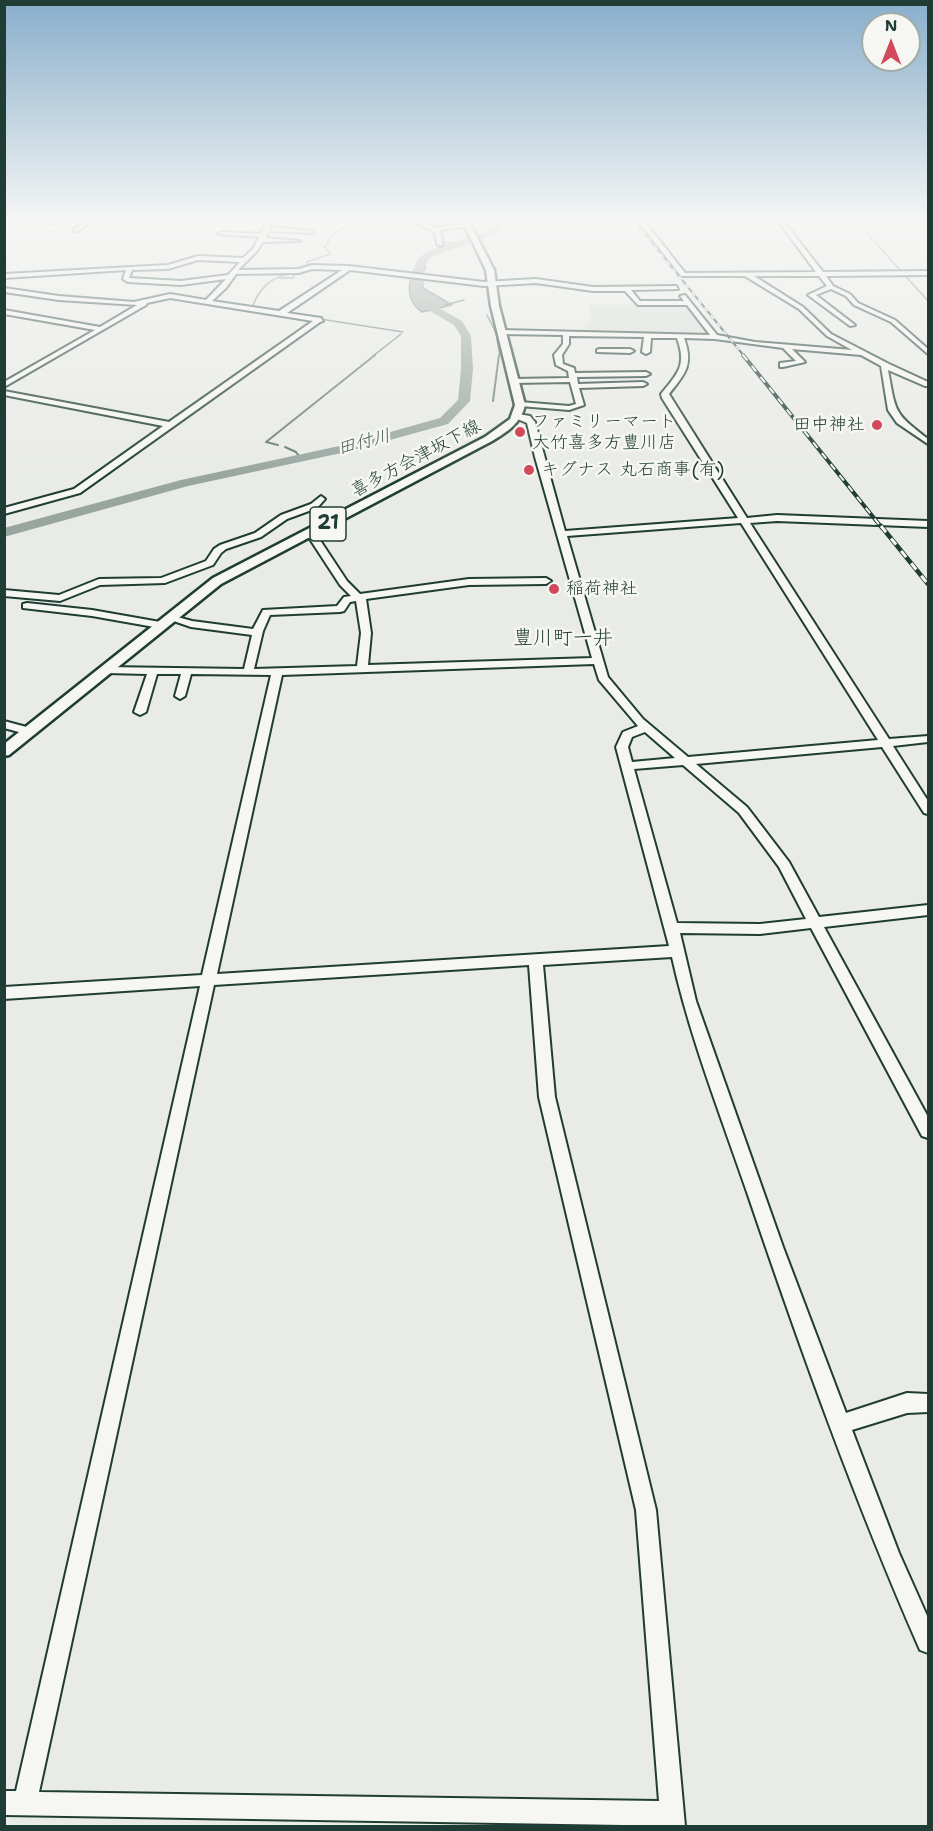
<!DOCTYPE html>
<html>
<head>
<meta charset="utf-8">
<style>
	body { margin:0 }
	#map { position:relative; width:933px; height:1831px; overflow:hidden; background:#e9ebe7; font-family:"Shantell Sans",sans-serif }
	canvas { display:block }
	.frame { position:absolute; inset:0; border:6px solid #1f3d34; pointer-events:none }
	.north { position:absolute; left:861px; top:12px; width:60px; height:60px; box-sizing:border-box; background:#f6f6f2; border:2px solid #a0aca6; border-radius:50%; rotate:0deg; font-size:16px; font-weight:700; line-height:24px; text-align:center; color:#1f3d34 }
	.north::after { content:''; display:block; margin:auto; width:21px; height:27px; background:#d1495b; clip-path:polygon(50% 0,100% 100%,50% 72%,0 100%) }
</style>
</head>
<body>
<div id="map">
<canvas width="933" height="1831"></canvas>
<div class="frame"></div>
<div class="north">N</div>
</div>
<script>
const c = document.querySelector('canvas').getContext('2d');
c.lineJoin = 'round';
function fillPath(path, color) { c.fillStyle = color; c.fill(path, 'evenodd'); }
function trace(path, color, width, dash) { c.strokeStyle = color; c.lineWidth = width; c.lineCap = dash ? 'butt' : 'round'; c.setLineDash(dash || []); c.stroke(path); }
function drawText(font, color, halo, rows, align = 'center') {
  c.font = font + ' "Shantell Sans","Klee One",sans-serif'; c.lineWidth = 5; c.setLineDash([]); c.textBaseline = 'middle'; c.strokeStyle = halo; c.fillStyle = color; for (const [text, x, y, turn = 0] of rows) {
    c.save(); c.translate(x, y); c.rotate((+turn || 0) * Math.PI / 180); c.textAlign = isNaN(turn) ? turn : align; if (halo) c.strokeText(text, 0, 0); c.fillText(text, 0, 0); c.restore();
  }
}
const built = new Path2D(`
	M 683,304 L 687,305 L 698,320 L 706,335 L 578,332 L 591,320 L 588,305 Z`);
const water = new Path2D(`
	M 425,258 L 422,264 L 426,267 L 422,274 L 423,288 L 452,305 L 422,312 C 402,300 408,269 425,258 Z`);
const streamFar1 = new Path2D(`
	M 420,222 L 434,227
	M 857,222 L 928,301
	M 439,229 L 441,240 L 444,241
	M 446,242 L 457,244
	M 308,267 L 307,262 L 330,254 L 325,247 C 338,223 347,226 372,222
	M 280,278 L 293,278 L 295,274
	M 445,305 L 464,300
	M 252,309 C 257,291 270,277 289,274 C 296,273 301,273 307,269
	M 487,315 L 496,333 L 500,356
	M 320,319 L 403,332
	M 373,356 L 401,334`);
const stream = new Path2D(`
	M 493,401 L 499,355
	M 278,445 L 266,442 L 375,355
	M 285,447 L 296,452 L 301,459`);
const river = new Path2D(`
	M 501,222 L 510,222 L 494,235 L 431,257 C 420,271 421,283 425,300 L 462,321 L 471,336 L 473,369 L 470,401 L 448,424 L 346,452 L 188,486 L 4,537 L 4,528 L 181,480 L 344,445 L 440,418 L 458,400 L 461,369 L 461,336 L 454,325 L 416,303 C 410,288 409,261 427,252 C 451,240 479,238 501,222 Z`);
const minor = new Path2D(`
	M 50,222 L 57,222 L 54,224 Z
	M 85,222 L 91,222 L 78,231 L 74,231 L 74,229 Z
	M 266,222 L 270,222 L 270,227 L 314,231 L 311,233 L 269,231 L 265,238 L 300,241 L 263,242 L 257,251 L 238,270 L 299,269 L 312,265 L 349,266 L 484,282 L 536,279 L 593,287 L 676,286 L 678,289 L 631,290 L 640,301 L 684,301 L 680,296 L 685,295 L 717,335 L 755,342 L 852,350 L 827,336 L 799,309 L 745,276 L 681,276 L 639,222 L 645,222 L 685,273 L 816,272 L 779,222 L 784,222 L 823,272 L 928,271 L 928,275 L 826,276 L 833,286 L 850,294 L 858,303 L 895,320 L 928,349 L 928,354 L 891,322 L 854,305 L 846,296 L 831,289 L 816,295 L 855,325 L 850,326 L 808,295 L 827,286 L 819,276 L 754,276 L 803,307 L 831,334 L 889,364 L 928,382 L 928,386 L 925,386 L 888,370 C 896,413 893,412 928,439 L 928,444 L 897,423 L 888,410 L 881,366 L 861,355 L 792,349 L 805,362 L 783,367 L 780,367 L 780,363 L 796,361 L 783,348 L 715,339 L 684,338 C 694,365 685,374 669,394 L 747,518 L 777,515 L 928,521 L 928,527 L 777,521 L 750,523 L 889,739 L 928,736 L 928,742 L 893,746 L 928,801 L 928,814 L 924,813 L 882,747 L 696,764 L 747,807 L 789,862 L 819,917 L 928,905 L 928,915 L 824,927 L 928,1117 L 928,1138 L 922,1136 L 811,928 L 760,934 L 680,933 L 696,1001 L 783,1247 L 846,1413 L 907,1393 L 928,1394 L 928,1412 L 907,1413 L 852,1430 L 899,1553 L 928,1618 L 928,1653 L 920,1650 C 855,1502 800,1348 748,1195 C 721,1116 690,1038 672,957 L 543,965 L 555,1097 L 656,1510 L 685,1826 L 4,1815 L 4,1791 L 16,1791 L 200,986 L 4,999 L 4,987 L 202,975 L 271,675 L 191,674 L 185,696 L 180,699 L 175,696 L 181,674 L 157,674 L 146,712 L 140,715 L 134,712 L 147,674 L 106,673 L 101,670 L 106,667 L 244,669 L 252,635 L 191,627 L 165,618 L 170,615 L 192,621 L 253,629 L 263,610 L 337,606 L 344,597 L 351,596 L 340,585 L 306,533 L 311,530 L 314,531 L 347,581 L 360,594 L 469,579 L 546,578 L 551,581 L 546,584 L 469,585 L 366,599 L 371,633 L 368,665 L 592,658 L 535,457 L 527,423 L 515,418 L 514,416 L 518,414 L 530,416 L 535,422 L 565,531 L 738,518 L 662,398 L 661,394 C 678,373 687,366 677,338 L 651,338 L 650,352 L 646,354 L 642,352 L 644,337 L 569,336 L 569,344 L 562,355 L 563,364 L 574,368 L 575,373 L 646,372 L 650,374 L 646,376 L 577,377 L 578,384 L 643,382 L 647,384 L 643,386 L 579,388 L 584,405 L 569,410 L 520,406 L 516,404 L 520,402 L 569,406 L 576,404 L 570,382 L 514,383 L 510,381 L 514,379 L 569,378 L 568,371 L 556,365 L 554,355 L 563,344 L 563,335 L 501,334 L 498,332 L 501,330 L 710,335 L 687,305 L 638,305 L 625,291 L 593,291 L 536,283 L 484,286 L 350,270 L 287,313 L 321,318 L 323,321 L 320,322 L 80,493 L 4,514 L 4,508 L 74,489 L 163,426 L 4,395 L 4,391 L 169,422 L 313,321 L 170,298 L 147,303 L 146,305 L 4,387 L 4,382 L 95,330 L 4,314 L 4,310 L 100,327 L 137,305 L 59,300 L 4,292 L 4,288 L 59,296 L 134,302 L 170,294 L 206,300 L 226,279 L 181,285 L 128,282 L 123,279 L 126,270 L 4,278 L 4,274 L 168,265 L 198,256 L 243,258 L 253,249 L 259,237 L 218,234 L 221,232 L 261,234 ZM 198,260 L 240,262 L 228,275 L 181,281 L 129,278 L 132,270 L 168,269 ZM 312,269 L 342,270 L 279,311 L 212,301 L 226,288 L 236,274 L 299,273 ZM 741,523 L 878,740 L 688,757 L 643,719 L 608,677 L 567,536 ZM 356,601 L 361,633 L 357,666 L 254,669 L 263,631 L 270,615 L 340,612 L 344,611 L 350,602 ZM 594,664 L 599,680 L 638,726 L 623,732 L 616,747 L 669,946 L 217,974 L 282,675 ZM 645,732 L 675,758 L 632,762 L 628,747 L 632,737 ZM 683,765 L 739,813 L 779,867 L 806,919 L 760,924 L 677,923 L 634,769 ZM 529,965 L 539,1097 L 636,1510 L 659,1801 L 39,1792 L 214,985 Z
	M 414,222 L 421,222 L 434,227 L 468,224 L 471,226 L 440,230 L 443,244 L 440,246 L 437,244 L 435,232 Z
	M 599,349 L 630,349 L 634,351 L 630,353 L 597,352 L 597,350 Z
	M 321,496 L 325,499 L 317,508 L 287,519 L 261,537 L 226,549 L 221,553 L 213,565 L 165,583 L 100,585 L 60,601 L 4,596 L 4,590 L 59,595 L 99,579 L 161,578 L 206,561 L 214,549 L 220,545 L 255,533 L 281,515 L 311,504 Z
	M 27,603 L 92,610 L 160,622 L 165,625 L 160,628 L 92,616 L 23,608 L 23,604 Z
	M 4,721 L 34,729 L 36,731 L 30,735 L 4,728 Z`);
const major = new Path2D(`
	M 463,222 L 469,222 L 494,270 L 499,306 L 525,405 C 521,423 507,432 492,441 L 221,584 L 9,755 L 4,756 L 4,744 L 213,578 L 485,437 L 510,419 L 515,405 L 491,306 L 486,270 Z`);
const railFar2 = new Path2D(`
	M 635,222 L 744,356`);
const railFar1 = new Path2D(`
	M 743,355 L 882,528`);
const rail = new Path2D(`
	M 881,526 L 928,584`);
const markers = [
	[877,425,6,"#d1495b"],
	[520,432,6,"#d1495b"],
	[529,470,6,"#d1495b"],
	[554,589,6,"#d1495b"]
];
const farPoinames = [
	["ファミリーマート",532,422],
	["大竹喜多方豊川店",532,443],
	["田中神社",865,425,"right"],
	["キグナス 丸石商事(有)",541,470],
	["稲荷神社",566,589]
];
const farWaternames = [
	["田付川",364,443,-15]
];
const farStreetnames = [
	["喜多方会津坂下線",416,459,-28]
];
const shields = [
	[328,524,36]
];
const shieldNames = [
	["21",328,524]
];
const farQuarternames = [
	["豊川町一井",563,639]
];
fillPath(built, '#d8dcd8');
fillPath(water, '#99a6a0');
trace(water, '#687c75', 1.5);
trace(streamFar1, '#687c75', 1.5);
trace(stream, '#687c75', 2);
fillPath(river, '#99a6a0');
trace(minor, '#1f3d34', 4);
trace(major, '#1f3d34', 5);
fillPath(minor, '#f6f6f2');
fillPath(major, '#f6f6f2');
trace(railFar2, '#1f3d34', 2);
trace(railFar1, '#1f3d34', 4);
trace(rail, '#1f3d34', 4.5);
trace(railFar2, '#f6f6f2', 1.5, [5]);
trace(railFar1, '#f6f6f2', 2, [7]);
trace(rail, '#f6f6f2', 3, [8]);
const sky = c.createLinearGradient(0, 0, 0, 478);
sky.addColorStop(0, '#88aecb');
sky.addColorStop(0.46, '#f5f6f4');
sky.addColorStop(1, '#f5f6f400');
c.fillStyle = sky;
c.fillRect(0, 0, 933, 478);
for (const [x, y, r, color] of markers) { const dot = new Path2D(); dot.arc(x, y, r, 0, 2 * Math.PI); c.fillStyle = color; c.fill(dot); trace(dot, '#f6f6f2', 2); }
drawText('18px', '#1f3d34', '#f6f6f2', farPoinames, 'left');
drawText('italic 18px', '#445c54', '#f6f6f2', farWaternames);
drawText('18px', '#1f3d34', '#f6f6f2', farStreetnames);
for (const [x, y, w] of shields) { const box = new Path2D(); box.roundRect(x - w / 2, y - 17, w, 34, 4.5); c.fillStyle = '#f6f6f2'; c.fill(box); trace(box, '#1f3d34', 1.5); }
drawText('bold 20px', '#1f3d34', null, shieldNames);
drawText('20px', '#1f3d34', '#f6f6f2', farQuarternames);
</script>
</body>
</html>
